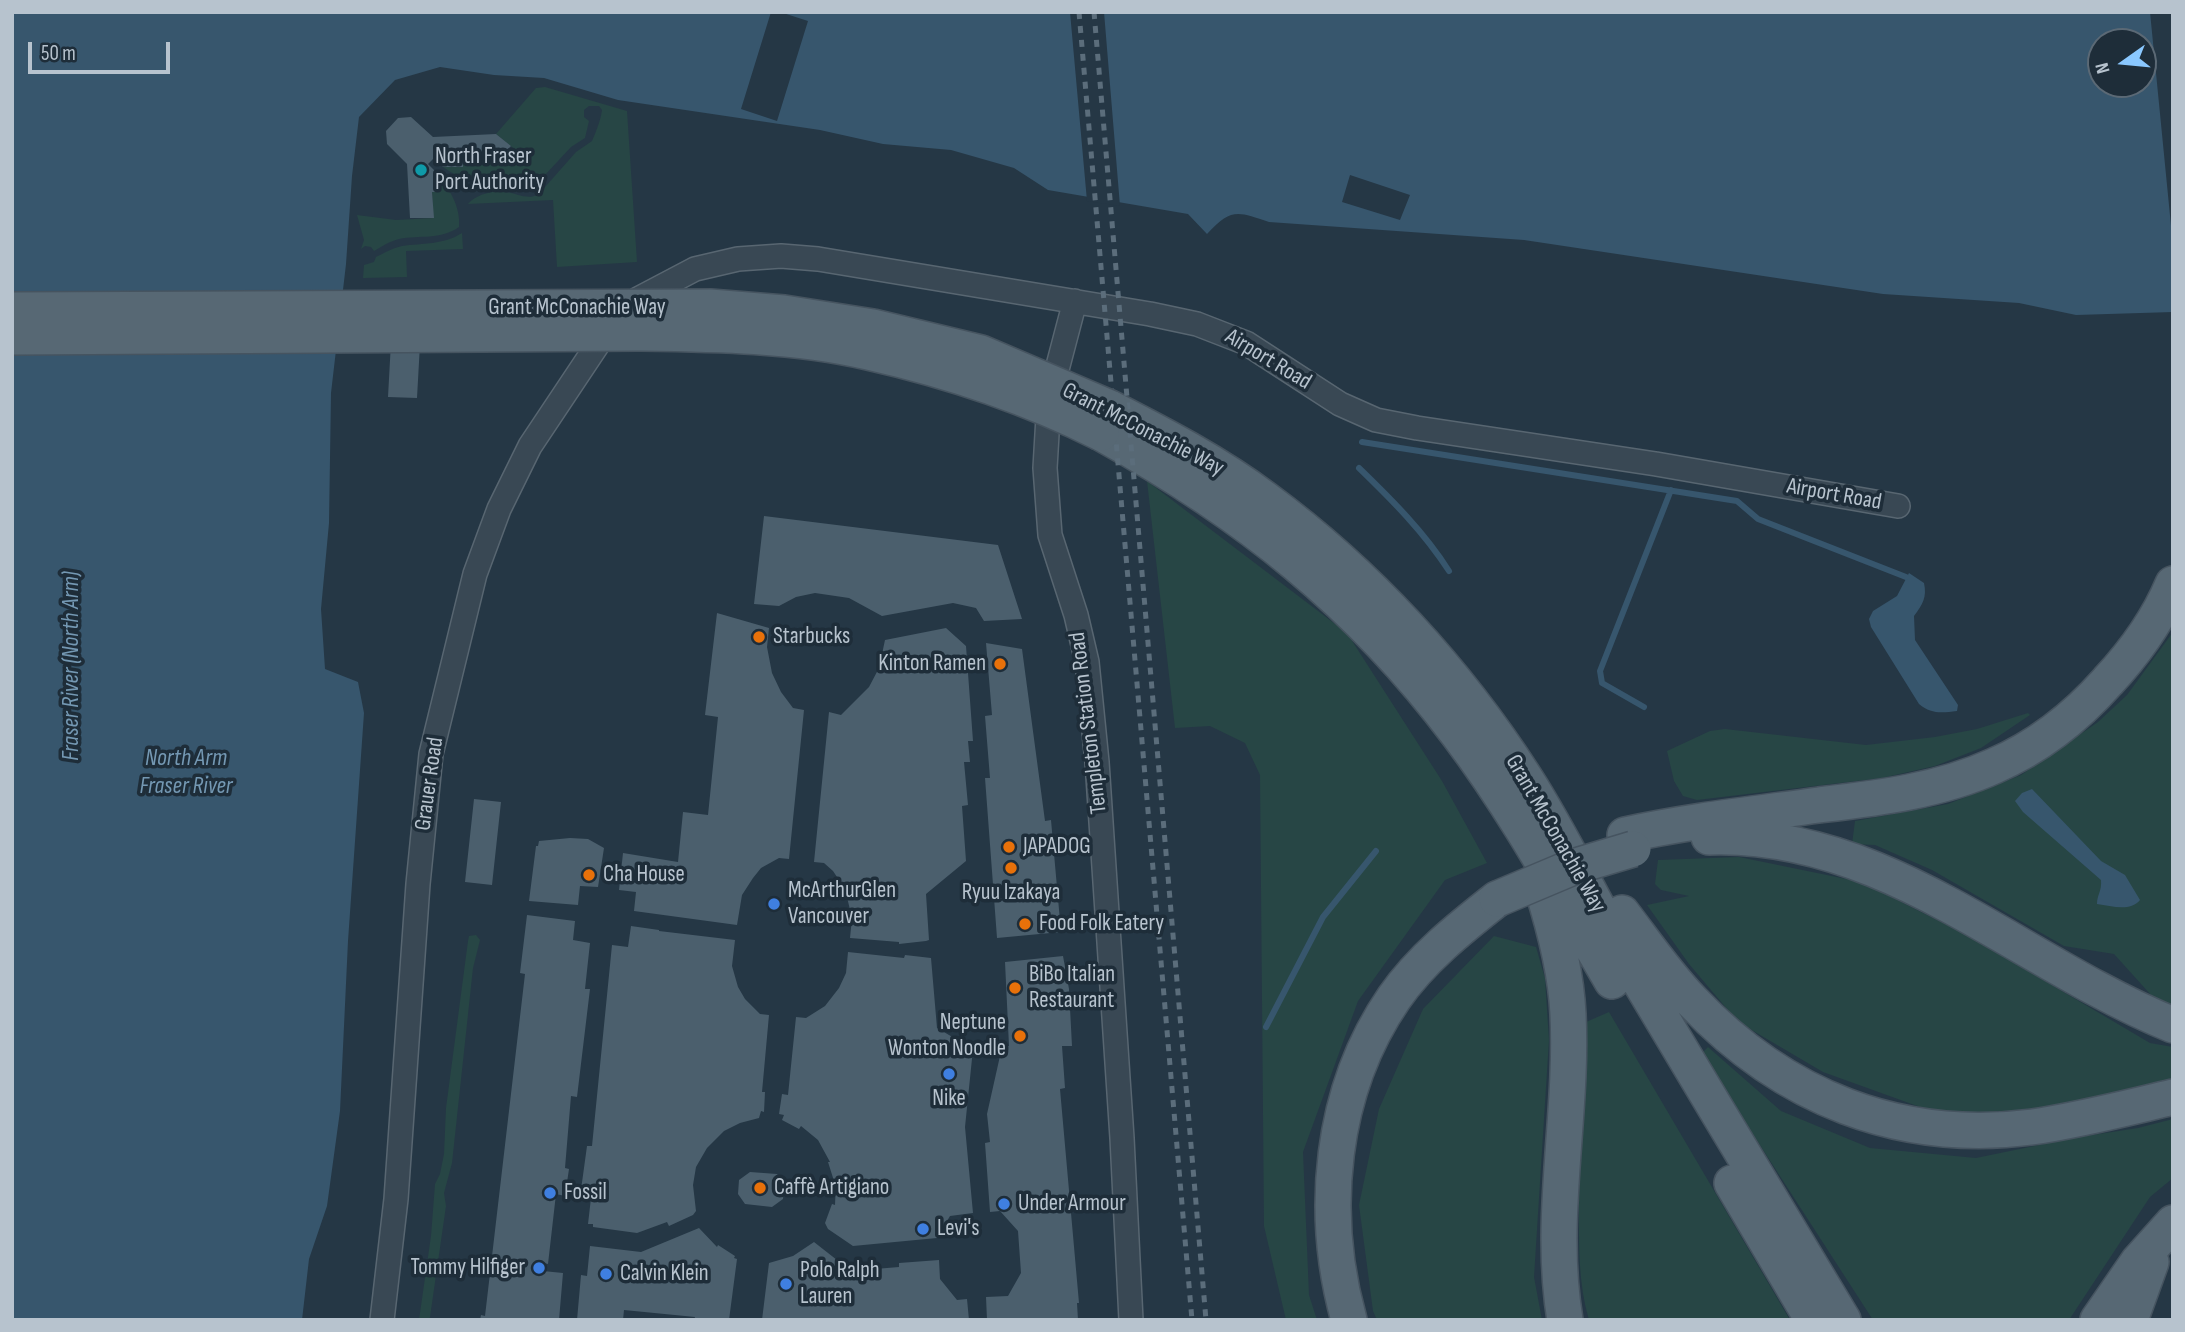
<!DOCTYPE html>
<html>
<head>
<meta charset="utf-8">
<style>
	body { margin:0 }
	#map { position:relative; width:2185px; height:1332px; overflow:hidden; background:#253745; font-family:"Sofia Sans Condensed",sans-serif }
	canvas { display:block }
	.frame { position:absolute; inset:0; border:14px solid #b7c3ce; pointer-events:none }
	.north { position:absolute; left:2087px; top:28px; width:70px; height:70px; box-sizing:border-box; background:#1e2d39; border:2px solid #5b6975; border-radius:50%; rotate:255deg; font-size:19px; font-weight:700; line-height:28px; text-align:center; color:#b7c3ce }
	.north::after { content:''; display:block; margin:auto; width:24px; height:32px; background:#8ac8ff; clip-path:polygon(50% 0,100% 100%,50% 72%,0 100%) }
	.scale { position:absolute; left:28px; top:42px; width:142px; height:32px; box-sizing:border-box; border:4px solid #b7c3ce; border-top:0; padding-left:9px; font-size:21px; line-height:24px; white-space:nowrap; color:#b7c3ce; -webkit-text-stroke:5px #1e2d39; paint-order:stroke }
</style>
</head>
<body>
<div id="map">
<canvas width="2185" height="1332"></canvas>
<div class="frame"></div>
<div class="north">N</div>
<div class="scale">50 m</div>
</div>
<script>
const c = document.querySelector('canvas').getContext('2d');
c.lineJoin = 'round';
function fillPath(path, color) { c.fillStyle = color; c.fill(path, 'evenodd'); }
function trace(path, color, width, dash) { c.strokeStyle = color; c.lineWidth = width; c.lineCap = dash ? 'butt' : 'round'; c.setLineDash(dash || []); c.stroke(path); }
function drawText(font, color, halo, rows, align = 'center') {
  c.font = font + ' "Sofia Sans Condensed",sans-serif'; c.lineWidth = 7; c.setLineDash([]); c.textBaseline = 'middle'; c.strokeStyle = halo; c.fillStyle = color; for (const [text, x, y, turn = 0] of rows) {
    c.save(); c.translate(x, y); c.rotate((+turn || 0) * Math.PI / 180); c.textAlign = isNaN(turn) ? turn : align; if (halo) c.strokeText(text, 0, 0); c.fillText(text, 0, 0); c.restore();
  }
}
const green = new Path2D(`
	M 545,87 L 627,111 L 637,262 L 557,267 L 553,200 L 468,204 C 475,195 493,190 505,192 C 517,193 526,200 538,195 L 576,152 L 592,141 C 596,132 601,119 602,110 L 599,106 L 589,106 L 584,110 L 584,117 L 589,121 L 585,138 L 571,147 L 532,189 C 519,190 515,185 504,184 C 482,183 462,181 443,167 L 463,167 L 463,162 L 503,160 L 512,167 L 508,163 L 514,156 L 510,152 L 513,148 L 496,134 L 536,88 Z
	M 437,173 C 449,188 461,207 459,227 C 441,240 419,235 399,239 C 390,241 381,247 374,251 L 371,247 L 365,246 L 361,249 L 364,240 L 357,215 L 396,220 L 433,218 L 432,192 L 438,192 Z
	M 462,233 L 463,249 L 406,251 L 407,277 L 363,278 L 364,265 L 374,262 L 376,257 C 384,253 393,248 402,246 C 423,243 443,245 462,233 Z
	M 1147,481 L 1347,633 L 1442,781 L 1487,863 L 1445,880 L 1358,1001 L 1303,1152 L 1309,1295 L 1317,1320 L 1286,1320 L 1264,1226 L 1260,775 L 1245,743 L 1210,726 L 1175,728 Z
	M 2173,632 L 2173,1009 L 2160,1005 L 2114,954 L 2064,946 L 1932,870 L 1875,845 L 1852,844 L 1855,821 L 1948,804 L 2021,775 L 2098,722 L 2127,695 Z
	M 2028,713 L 2030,715 L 1981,748 L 1935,766 L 1882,778 L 1697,800 L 1683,796 L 1674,781 L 1667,751 L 1710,731 L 1725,729 L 1866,745 L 1935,737 L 1977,729 Z
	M 1739,857 L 1861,882 L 1967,935 L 2150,1043 L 2173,1047 L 2173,1079 L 2032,1111 L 1951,1113 L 1920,1107 L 1823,1072 L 1738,1022 L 1689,964 L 1647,905 L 1689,896 L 1661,890 L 1655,884 L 1658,860 Z
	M 476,935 L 480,940 L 473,968 L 452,1163 L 444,1193 L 446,1206 L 430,1317 L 429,1320 L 419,1320 L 431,1236 L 435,1184 L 440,1174 L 444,1154 L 446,1108 L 468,941 L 469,936 Z
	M 1494,936 L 1536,947 L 1545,978 L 1549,1040 L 1534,1277 L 1542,1320 L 1377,1320 L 1373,1311 L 1359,1205 L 1379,1109 L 1423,1009 Z
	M 1609,1012 L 1790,1320 L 1589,1320 C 1578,1283 1579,1245 1579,1207 C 1579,1145 1583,1084 1586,1022 Z
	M 1708,1047 L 1781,1111 L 1870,1148 L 1976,1158 L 2073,1138 L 2138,1128 L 2173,1119 L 2173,1178 L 2150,1197 L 2069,1320 L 1873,1320 L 1701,1054 Z`);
const water = new Path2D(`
	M 12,12 L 2173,12 L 2173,312 L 2076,315 L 2019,303 L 1883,294 L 1524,240 L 1269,222 C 1237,211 1231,208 1207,234 L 1188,214 L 1048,190 L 1014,168 L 951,150 L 883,144 L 820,130 L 618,100 L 544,78 L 494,75 L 440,67 L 395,80 L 359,117 L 352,176 L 346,264 L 331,393 L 329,523 L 321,609 L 325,669 L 358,682 L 364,713 L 348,941 L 340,1111 L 327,1206 L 309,1259 L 302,1320 L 12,1320 ZM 2101,42 L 2143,42 L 2143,84 L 2101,84 Z
	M 1909,573 L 1924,583 C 1927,597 1923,604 1914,616 L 1915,640 L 1958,705 L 1957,711 C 1941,713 1931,714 1919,704 L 1871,627 L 1869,619 L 1873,611 L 1897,596 Z
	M 2032,789 L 2101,861 L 2125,875 L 2140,900 C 2130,912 2112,906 2097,904 C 2097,895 2102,891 2101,880 L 2023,812 L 2015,801 L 2022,793 Z`);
const pier = new Path2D(`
	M 771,12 L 780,12 L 808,21 L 777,121 L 741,109 Z
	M 1070,12 L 1104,12 L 1120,206 L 1087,201 Z
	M 2150,12 L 2173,12 L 2173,246 Z
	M 1350,175 L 1410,195 L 1400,220 L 1342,202 Z`);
const stream = new Path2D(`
	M 1362,442 L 1737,501 L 1758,519 L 1906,577
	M 1359,468 C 1392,500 1424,532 1449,571
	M 1644,707 L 1602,683 L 1600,671 L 1671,490
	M 1266,1027 L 1323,917 L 1376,851`);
const building = new Path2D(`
	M 411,117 L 433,137 L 496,134 L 511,146 L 506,151 L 508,165 L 503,160 L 463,162 L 463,167 L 443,167 L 434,158 L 428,164 L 437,173 L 438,192 L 432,192 L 434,218 L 410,218 L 407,164 L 387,144 L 386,131 L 398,118 Z
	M 391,342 L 420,344 L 417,398 L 388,397 Z
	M 764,516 L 998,545 L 1022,619 L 984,621 L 976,608 L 953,603 L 882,616 L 849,598 L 815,593 L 796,597 L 779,606 L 754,604 Z
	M 717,613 L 769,628 L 767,647 L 772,673 L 781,692 L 793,708 L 804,710 L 789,859 L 779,858 L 761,868 L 753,878 L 742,895 L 737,925 L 634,911 L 636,892 L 619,890 L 623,853 L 678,862 L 683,812 L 708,815 L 718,717 L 705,715 Z
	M 946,628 L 966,646 L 973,741 L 968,741 L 970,762 L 964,762 L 968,805 L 962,806 L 966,861 L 926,894 L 929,940 L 926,941 L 899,944 L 899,942 L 850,938 L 852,918 L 845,889 L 833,871 L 824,863 L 814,862 L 829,712 L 841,715 L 869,687 L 879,668 L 885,640 Z
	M 986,643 L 1022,649 L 1045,821 L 1051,820 L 1061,932 L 997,938 L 985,778 L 990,778 L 985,716 L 992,715 Z
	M 474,799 L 501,802 L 492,885 L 465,882 Z
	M 570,838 L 588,839 L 604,848 L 598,887 L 580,886 L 578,905 L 529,901 L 536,846 L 538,846 L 539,841 Z
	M 527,915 L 575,921 L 573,940 L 590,943 L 585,989 L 590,989 L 577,1097 L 571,1096 L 565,1168 L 569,1169 L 565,1196 L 556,1194 L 548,1264 L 544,1263 L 543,1271 L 563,1273 L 559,1320 L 480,1320 L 481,1315 L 485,1316 L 525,974 L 520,973 Z
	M 631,926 L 659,930 L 659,931 L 735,940 L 732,966 L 738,987 L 745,999 L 760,1014 L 769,1015 L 762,1092 L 765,1092 L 764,1112 L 761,1111 L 759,1118 L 740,1123 L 724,1131 L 707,1148 L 696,1167 L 693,1185 L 696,1211 L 693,1215 L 669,1226 L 667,1222 L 637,1233 L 593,1227 L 593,1224 L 588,1224 L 591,1198 L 580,1197 L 587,1146 L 592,1146 L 612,945 L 628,947 Z
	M 848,952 L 904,958 L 905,955 L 931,958 L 937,1028 L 973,1049 L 965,1127 L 973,1213 L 950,1216 L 937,1238 L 853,1246 L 828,1229 L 825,1223 L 832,1204 L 835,1205 L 836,1181 L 834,1181 L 828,1162 L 830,1162 L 818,1140 L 801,1126 L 799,1129 L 782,1120 L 784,1115 L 779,1114 L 782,1094 L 788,1095 L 796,1017 L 806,1018 L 825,1006 L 839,988 L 846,973 Z
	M 1063,956 L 1069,989 L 1072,1046 L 1062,1046 L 1065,1088 L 1060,1089 L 1079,1303 L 1077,1303 L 1078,1320 L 987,1320 L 986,1297 L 1008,1296 L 1021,1273 L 1018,1231 L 1000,1211 L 990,1212 L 985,1143 L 990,1142 L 987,1114 L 1002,1047 L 1009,1046 L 1005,962 Z
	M 750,1172 L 777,1174 L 784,1185 L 783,1199 L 772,1207 L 745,1204 L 738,1194 L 739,1180 Z
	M 699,1228 L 717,1247 L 718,1245 L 735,1256 L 734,1258 L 737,1259 L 729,1320 L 694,1320 L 695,1317 L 624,1310 L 623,1320 L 577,1320 L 581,1275 L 587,1276 L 590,1246 L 641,1252 Z
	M 814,1242 L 851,1271 L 899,1267 L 899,1263 L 939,1260 L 940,1279 L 957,1300 L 967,1299 L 969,1320 L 762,1320 L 769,1263 L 793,1256 Z`);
const minor = new Path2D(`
	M 1075,301 L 1049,400 L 1045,468 L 1050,535 L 1076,615 L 1087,662 L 1097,762 L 1122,1138 L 1131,1320
	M 382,1320 L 396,1199 L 418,884 L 431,754 L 475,574 L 499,509 L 530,446 L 614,320 L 638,299 L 695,269 L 738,259 L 781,256 L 818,259 L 1150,314 L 1197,324 L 1246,343 L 1340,404 L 1376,420 L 1417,428 L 1656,464 L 1898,506`);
const primary = new Path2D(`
	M 1110,408 C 1163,435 1217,463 1265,499 C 1367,574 1456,671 1525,778 C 1562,835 1590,897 1624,955 C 1697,1077 1769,1198 1843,1320
	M 1101,433 C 1245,513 1359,602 1458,734 C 1517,812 1563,898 1612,981
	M 1625,835 C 1689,821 1754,814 1819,805 C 1878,798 1939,791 1994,766 C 2038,747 2077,716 2108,681 C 2134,653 2158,620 2173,584
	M 1709,837 C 1886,831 2018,962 2173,1025
	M 1542,888 C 1555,929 1566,971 1568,1014 C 1573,1116 1548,1218 1565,1320
	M 1622,913 C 1645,943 1666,974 1692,1001 C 1783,1097 1899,1144 2032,1127 C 2080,1120 2126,1108 2173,1097
	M 1732,1183 L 1813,1320
	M 1349,1320 C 1319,1213 1330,1091 1394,998 C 1421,959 1460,928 1497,899
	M 2098,1320 L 2138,1262 L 2173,1223
	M 2130,1320 L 2151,1262`);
const rail = new Path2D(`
	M 1079,12 L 1192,1320
	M 1094,12 L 1206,1320`);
const primaryBridge = new Path2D(`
	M 12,310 L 710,307 L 784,313 L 873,327 L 981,353 L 1110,408
	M 12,337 L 639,333 C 713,334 795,335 868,352 C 948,370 1027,396 1101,433
	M 1497,899 L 1573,867 L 1633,849`);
const markers = [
	[421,170,7,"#0f9aa8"],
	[759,637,7,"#e8710a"],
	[1000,664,7,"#e8710a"],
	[1009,847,7,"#e8710a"],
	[1011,868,7,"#e8710a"],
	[589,875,7,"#e8710a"],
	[774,904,7,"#3f7fe0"],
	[1025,924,7,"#e8710a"],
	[1015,988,7,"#e8710a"],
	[1020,1036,7,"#e8710a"],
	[949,1074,7,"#3f7fe0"],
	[760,1188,7,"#e8710a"],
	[550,1193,7,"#3f7fe0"],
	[1004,1204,7,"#3f7fe0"],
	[923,1229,7,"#3f7fe0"],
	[539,1268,7,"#3f7fe0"],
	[606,1274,7,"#3f7fe0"],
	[786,1284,7,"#3f7fe0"]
];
const poiNames = [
	["North Fraser",435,157],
	["Port Authority",435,183],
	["Starbucks",773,637],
	["Kinton Ramen",986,664,"right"],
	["JAPADOG",1023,847],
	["Cha House",603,875],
	["McArthurGlen",788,891],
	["Vancouver",788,917],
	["Ryuu Izakaya",1011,893,"center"],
	["Food Folk Eatery",1039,924],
	["BiBo Italian",1029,975],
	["Restaurant",1029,1001],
	["Neptune",1006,1023,"right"],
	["Wonton Noodle",1006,1049,"right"],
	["Nike",949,1099,"center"],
	["Caffè Artigiano",774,1188],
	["Fossil",564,1193],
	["Under Armour",1018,1204],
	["Levi's",937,1229],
	["Tommy Hilfiger",525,1268,"right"],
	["Polo Ralph",800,1271],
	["Lauren",800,1297],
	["Calvin Klein",620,1274]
];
const streetNames = [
	["Grant McConachie Way",577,308],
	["Airport Road",1268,360,31],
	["Grant McConachie Way",1143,430,27],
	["Airport Road",1834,495,10],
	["Templeton Station Road",1089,723,-97],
	["Grauer Road",430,784,-82],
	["Grant McConachie Way",1555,834,60]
];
const waterNames = [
	["Fraser River (North Arm)",72,666,-90],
	["North Arm",186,759],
	["Fraser River",186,787]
];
fillPath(green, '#274645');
fillPath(water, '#37566d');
fillPath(pier, '#253745');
trace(stream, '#37566d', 6);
fillPath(building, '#4b5f6d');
trace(minor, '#586671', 26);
trace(primary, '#465460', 38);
trace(minor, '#394854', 23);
trace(primary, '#576874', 35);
trace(rail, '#5b6d7b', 5, [7, 7]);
trace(primaryBridge, '#465460', 38, []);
trace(primaryBridge, '#576874', 35);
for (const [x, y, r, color] of markers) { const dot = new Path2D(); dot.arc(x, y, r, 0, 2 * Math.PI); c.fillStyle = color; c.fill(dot); trace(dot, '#1e2d39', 2.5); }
drawText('23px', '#b7c3ce', '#1e2d39', poiNames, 'left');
drawText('23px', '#b7c3ce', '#1e2d39', streetNames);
drawText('italic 24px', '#7498b3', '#1e2d39', waterNames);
</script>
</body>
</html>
